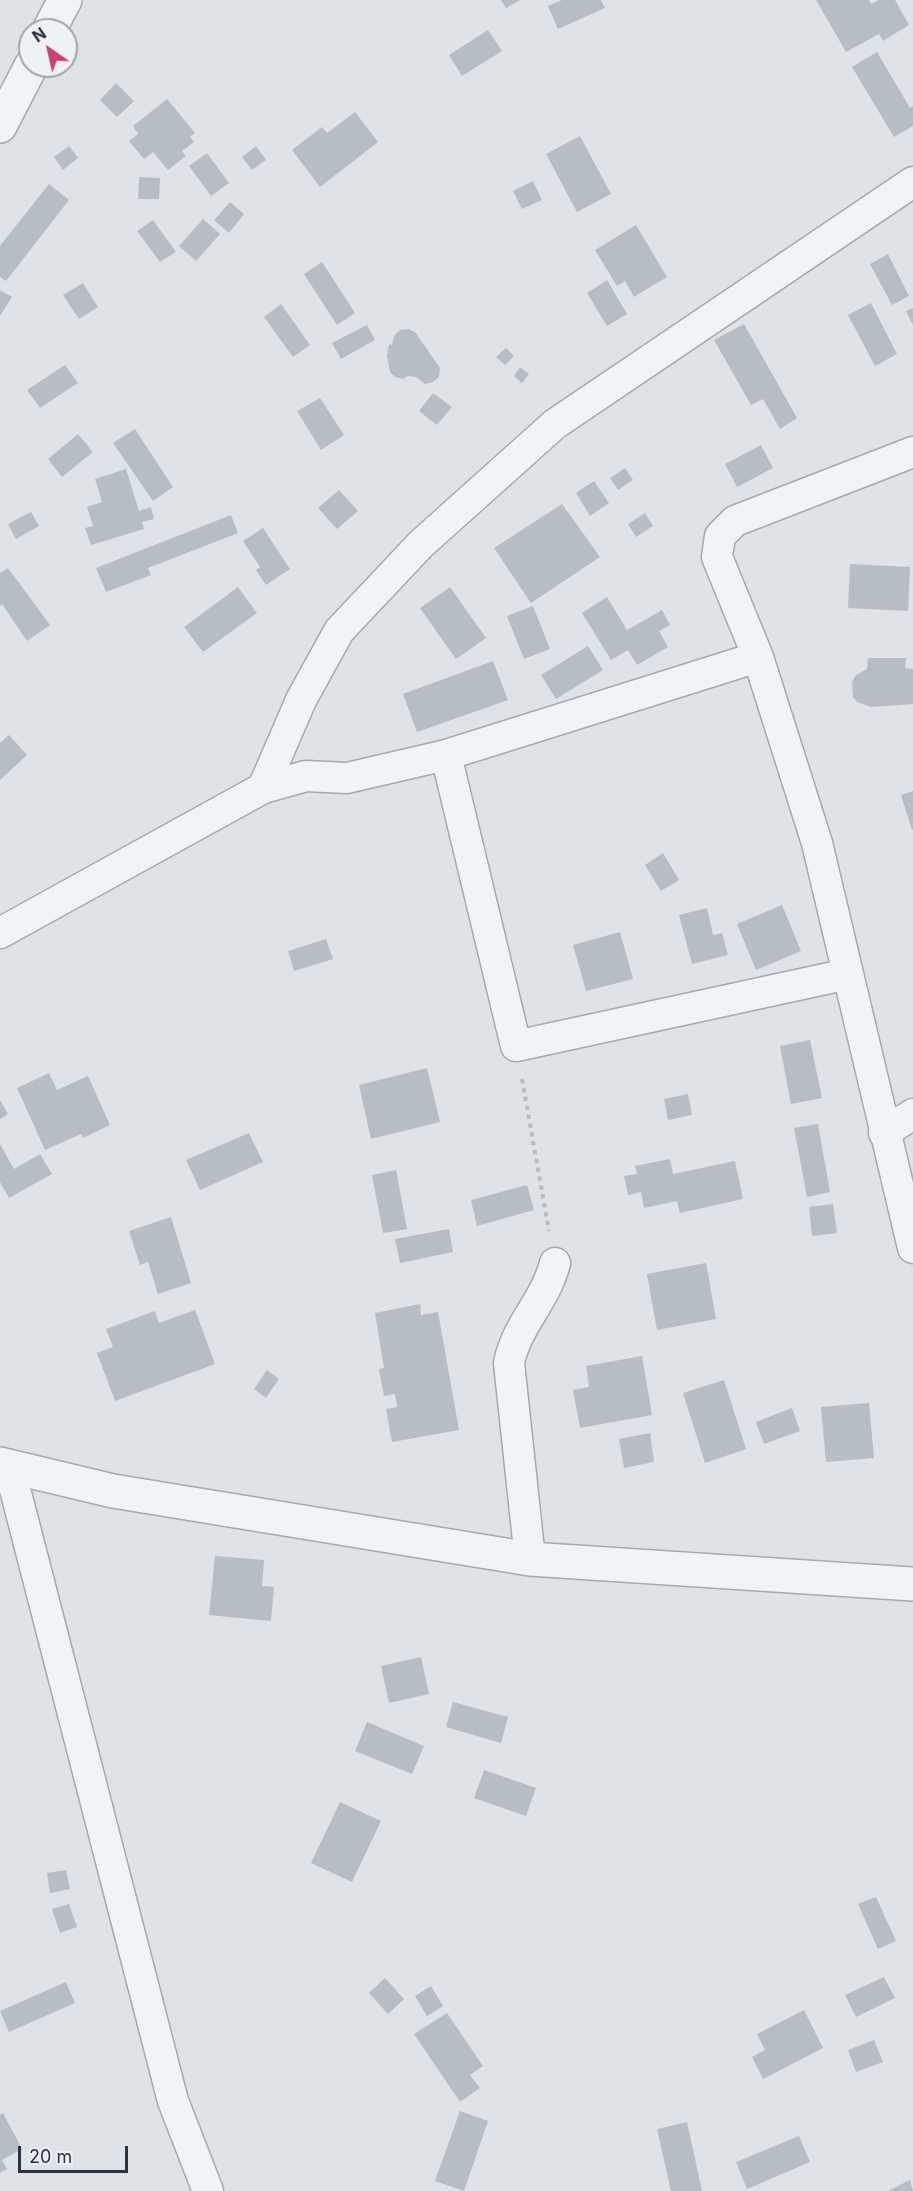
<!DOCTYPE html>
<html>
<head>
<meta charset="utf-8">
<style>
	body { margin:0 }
	#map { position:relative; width:913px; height:2191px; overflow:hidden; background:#dee3e8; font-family:Inter,sans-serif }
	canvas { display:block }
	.north { position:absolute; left:18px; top:18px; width:60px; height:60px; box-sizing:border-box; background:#eef2f5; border:2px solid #9ea6ac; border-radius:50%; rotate:326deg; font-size:16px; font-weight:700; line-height:24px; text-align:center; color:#27333f }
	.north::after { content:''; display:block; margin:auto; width:21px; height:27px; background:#ce426b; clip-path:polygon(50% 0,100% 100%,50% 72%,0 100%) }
	.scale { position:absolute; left:18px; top:2146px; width:110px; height:27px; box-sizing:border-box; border:3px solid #27333f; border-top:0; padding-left:8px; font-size:18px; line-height:21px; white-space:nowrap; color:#27333f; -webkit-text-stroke:4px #eef2f5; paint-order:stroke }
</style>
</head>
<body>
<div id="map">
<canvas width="913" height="2191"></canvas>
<div class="north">N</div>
<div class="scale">20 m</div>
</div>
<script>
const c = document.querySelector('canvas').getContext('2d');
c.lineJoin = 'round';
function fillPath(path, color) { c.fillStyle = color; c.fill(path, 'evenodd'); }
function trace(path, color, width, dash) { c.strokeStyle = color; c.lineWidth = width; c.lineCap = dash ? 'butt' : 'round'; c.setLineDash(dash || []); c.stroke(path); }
const building = new Path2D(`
	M 501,0 L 520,0 L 506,8 Z
	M 562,0 L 601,0 L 605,8 L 558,29 L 548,6 Z
	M 816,0 L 869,0 L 871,4 L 879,0 L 895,0 L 909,25 L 883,41 L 879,34 L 846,52 Z
	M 488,30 L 502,51 L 462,76 L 449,55 Z
	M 877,52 L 910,108 L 913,106 L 913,126 L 894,137 L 852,67 Z
	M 116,83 L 134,101 L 117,117 L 100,100 Z
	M 167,99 L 195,133 L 190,137 L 194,142 L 182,151 L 186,156 L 168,170 L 153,152 L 144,159 L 129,141 L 138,134 L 133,126 Z
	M 355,112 L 378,142 L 320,187 L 292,150 L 322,127 L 327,133 Z
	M 580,136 L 611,194 L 577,212 L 546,154 Z
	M 69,146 L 78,158 L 63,170 L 54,157 Z
	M 256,146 L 266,160 L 252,170 L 242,157 Z
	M 207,153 L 229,183 L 211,196 L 189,166 Z
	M 139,177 L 160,178 L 159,199 L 138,199 Z
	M 533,181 L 542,200 L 522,209 L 513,191 Z
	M 49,184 L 69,200 L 6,281 L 0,277 L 0,246 Z
	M 230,202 L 244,214 L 229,233 L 214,220 Z
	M 203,219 L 220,234 L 196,261 L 179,246 Z
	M 153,220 L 176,252 L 160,262 L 137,231 Z
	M 636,225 L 667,277 L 634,297 L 625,281 L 617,286 L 595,250 Z
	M 888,254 L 909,296 L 892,305 L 870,264 Z
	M 322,262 L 355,313 L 337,325 L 304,274 Z
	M 607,280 L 627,314 L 607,326 L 587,293 Z
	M 83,283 L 98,307 L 79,319 L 63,295 Z
	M 0,290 L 12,297 L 0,316 Z
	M 871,303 L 897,354 L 875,366 L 848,315 Z
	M 281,304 L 310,345 L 293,357 L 264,317 Z
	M 913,308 L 913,325 L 906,311 Z
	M 744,324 L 797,418 L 780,429 L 763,399 L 751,405 L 714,340 Z
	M 367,325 L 375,340 L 341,359 L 332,343 Z
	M 408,329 L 415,332 L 440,368 L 439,377 L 433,382 L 425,384 L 416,377 L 408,376 L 403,379 L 395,377 L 390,372 L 387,356 L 389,344 L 392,345 L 394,336 L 400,330 Z
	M 506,348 L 514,356 L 505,365 L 496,357 Z
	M 65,365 L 78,383 L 40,408 L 27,390 Z
	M 520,367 L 529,374 L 522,383 L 514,376 Z
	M 433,393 L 452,407 L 437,425 L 419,411 Z
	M 320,398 L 344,435 L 321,450 L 297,411 Z
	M 135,429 L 173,487 L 153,501 L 113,443 Z
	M 78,434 L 93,452 L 62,477 L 48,459 Z
	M 761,445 L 773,468 L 737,487 L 725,464 Z
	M 625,468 L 633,480 L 618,490 L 610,478 Z
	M 126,469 L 139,511 L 151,507 L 154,519 L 142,522 L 144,529 L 91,545 L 85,528 L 93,526 L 87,507 L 102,502 L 95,479 Z
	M 594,481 L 609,503 L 590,516 L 576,493 Z
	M 339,490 L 358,511 L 337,529 L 318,508 Z
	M 562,504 L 600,557 L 531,603 L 494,548 Z
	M 31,512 L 39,526 L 16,539 L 8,524 Z
	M 645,513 L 653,526 L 636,537 L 628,524 Z
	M 231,515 L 238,533 L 148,568 L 151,575 L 106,592 L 96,568 Z
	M 263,528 L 290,569 L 266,585 L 256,570 L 260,567 L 243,541 Z
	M 850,564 L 910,567 L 908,611 L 848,608 Z
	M 8,568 L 50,625 L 27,641 L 2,604 L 0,606 L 0,573 Z
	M 238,587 L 257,613 L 203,652 L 184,627 Z
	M 450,587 L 486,638 L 456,659 L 420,608 Z
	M 607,597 L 627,630 L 662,610 L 670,625 L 659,631 L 668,647 L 637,665 L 628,650 L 611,660 L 582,613 Z
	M 533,606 L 550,649 L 524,659 L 507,616 Z
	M 588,646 L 603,670 L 556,699 L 541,675 Z
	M 868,658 L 906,658 L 905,668 L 913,669 L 913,704 L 871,707 L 857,702 L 853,697 L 852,682 L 856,675 L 867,669 Z
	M 493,661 L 508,700 L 417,732 L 403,694 Z
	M 9,735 L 27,755 L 0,780 L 0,743 Z
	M 913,791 L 913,830 L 912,830 L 901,795 Z
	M 663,853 L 679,880 L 661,891 L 645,865 Z
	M 782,905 L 801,951 L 756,970 L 737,924 Z
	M 707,908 L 713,935 L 722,933 L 728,955 L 692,964 L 679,915 Z
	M 620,932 L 633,979 L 586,991 L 573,945 Z
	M 326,939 L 333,959 L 294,971 L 288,951 Z
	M 810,1040 L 822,1098 L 791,1104 L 780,1046 Z
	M 427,1068 L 440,1122 L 371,1139 L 359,1085 Z
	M 49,1073 L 57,1090 L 88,1076 L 110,1125 L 83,1138 L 81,1134 L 45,1150 L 17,1088 Z
	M 688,1094 L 692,1115 L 668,1120 L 664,1099 Z
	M 0,1100 L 8,1114 L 0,1119 Z
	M 818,1124 L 830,1192 L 807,1197 L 794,1128 Z
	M 249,1133 L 263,1162 L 200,1190 L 186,1160 Z
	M 0,1144 L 14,1169 L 40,1154 L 52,1174 L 9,1198 L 0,1182 Z
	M 670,1159 L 673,1174 L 735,1161 L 743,1199 L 680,1213 L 677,1201 L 644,1208 L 641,1192 L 628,1195 L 624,1176 L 637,1174 L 635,1166 Z
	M 396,1170 L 407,1229 L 383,1233 L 372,1175 Z
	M 527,1185 L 534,1210 L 477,1226 L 471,1200 Z
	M 833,1204 L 837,1233 L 812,1236 L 809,1207 Z
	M 171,1217 L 191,1283 L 158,1294 L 148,1262 L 140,1265 L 129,1231 Z
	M 449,1229 L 453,1252 L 400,1263 L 395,1239 Z
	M 706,1263 L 716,1319 L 657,1330 L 647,1274 Z
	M 420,1304 L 421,1315 L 438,1312 L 459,1430 L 392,1442 L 386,1409 L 397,1407 L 395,1394 L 384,1396 L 379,1369 L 384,1368 L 375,1313 Z
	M 195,1310 L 215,1364 L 115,1401 L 97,1353 L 113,1347 L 106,1329 L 155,1311 L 159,1323 Z
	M 642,1356 L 652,1415 L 580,1428 L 573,1390 L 589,1387 L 586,1366 Z
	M 267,1370 L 279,1379 L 266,1398 L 254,1389 Z
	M 724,1380 L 746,1449 L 705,1463 L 683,1393 Z
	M 869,1403 L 874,1458 L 826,1462 L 821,1407 Z
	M 792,1408 L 800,1431 L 764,1444 L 756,1422 Z
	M 650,1433 L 654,1462 L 624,1468 L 619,1439 Z
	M 215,1556 L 264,1560 L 262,1586 L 274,1587 L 271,1621 L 209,1615 Z
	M 421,1657 L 429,1694 L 389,1703 L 381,1666 Z
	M 453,1702 L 508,1717 L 501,1743 L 446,1727 Z
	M 367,1722 L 424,1746 L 412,1774 L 355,1751 Z
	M 484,1770 L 536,1788 L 526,1816 L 474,1798 Z
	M 340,1802 L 381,1821 L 352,1882 L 311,1863 Z
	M 66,1870 L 70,1889 L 50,1893 L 47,1873 Z
	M 876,1897 L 896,1941 L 878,1949 L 858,1904 Z
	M 69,1904 L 77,1927 L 60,1933 L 52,1909 Z
	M 884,1977 L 895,1998 L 856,2017 L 845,1995 Z
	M 385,1978 L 404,1999 L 388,2014 L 369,1993 Z
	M 66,1982 L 75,2003 L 9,2032 L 0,2011 Z
	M 431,1986 L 443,2006 L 427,2016 L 415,1996 Z
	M 804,2010 L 823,2048 L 763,2079 L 752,2057 L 765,2050 L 757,2034 Z
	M 447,2013 L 483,2066 L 470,2075 L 480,2088 L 460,2102 L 414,2034 Z
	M 874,2040 L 883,2062 L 856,2072 L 848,2050 Z
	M 460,2111 L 488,2121 L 464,2191 L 435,2181 Z
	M 3,2113 L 22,2149 L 2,2160 L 7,2169 L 0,2173 L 0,2115 Z
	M 687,2122 L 702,2191 L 671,2191 L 657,2129 Z
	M 799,2136 L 810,2162 L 747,2189 L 736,2162 Z
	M 910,2180 L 913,2191 L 888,2191 Z`);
const path = new Path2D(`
	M 522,1079 L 549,1231`);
const minor = new Path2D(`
	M 758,657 L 717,557 L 720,536 L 735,521 L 913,452
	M 446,755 L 516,1046 L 848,974
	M 263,788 L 301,700 L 339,631 L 421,544 L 555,424 L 913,182
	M 0,933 L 263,788 L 306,776 L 347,778 L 446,755 L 758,657 L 817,843 L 913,1248
	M 884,1133 L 913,1114
	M 9,1466 L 173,2101 L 208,2191
	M 530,1559 L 509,1363 C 516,1326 546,1300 555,1263`);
const tertiary = new Path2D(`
	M 49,30 L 65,0
	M 0,126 L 31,66
	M 0,1464 L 113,1491 L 530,1559 L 913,1584`);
fillPath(building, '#b5bdc5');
trace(minor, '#a3abb2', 33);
trace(tertiary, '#a3abb2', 36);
trace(path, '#b8bec3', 4, [4.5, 4.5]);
trace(minor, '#f1f4f6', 30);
trace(tertiary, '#f1f4f6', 33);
</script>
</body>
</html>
